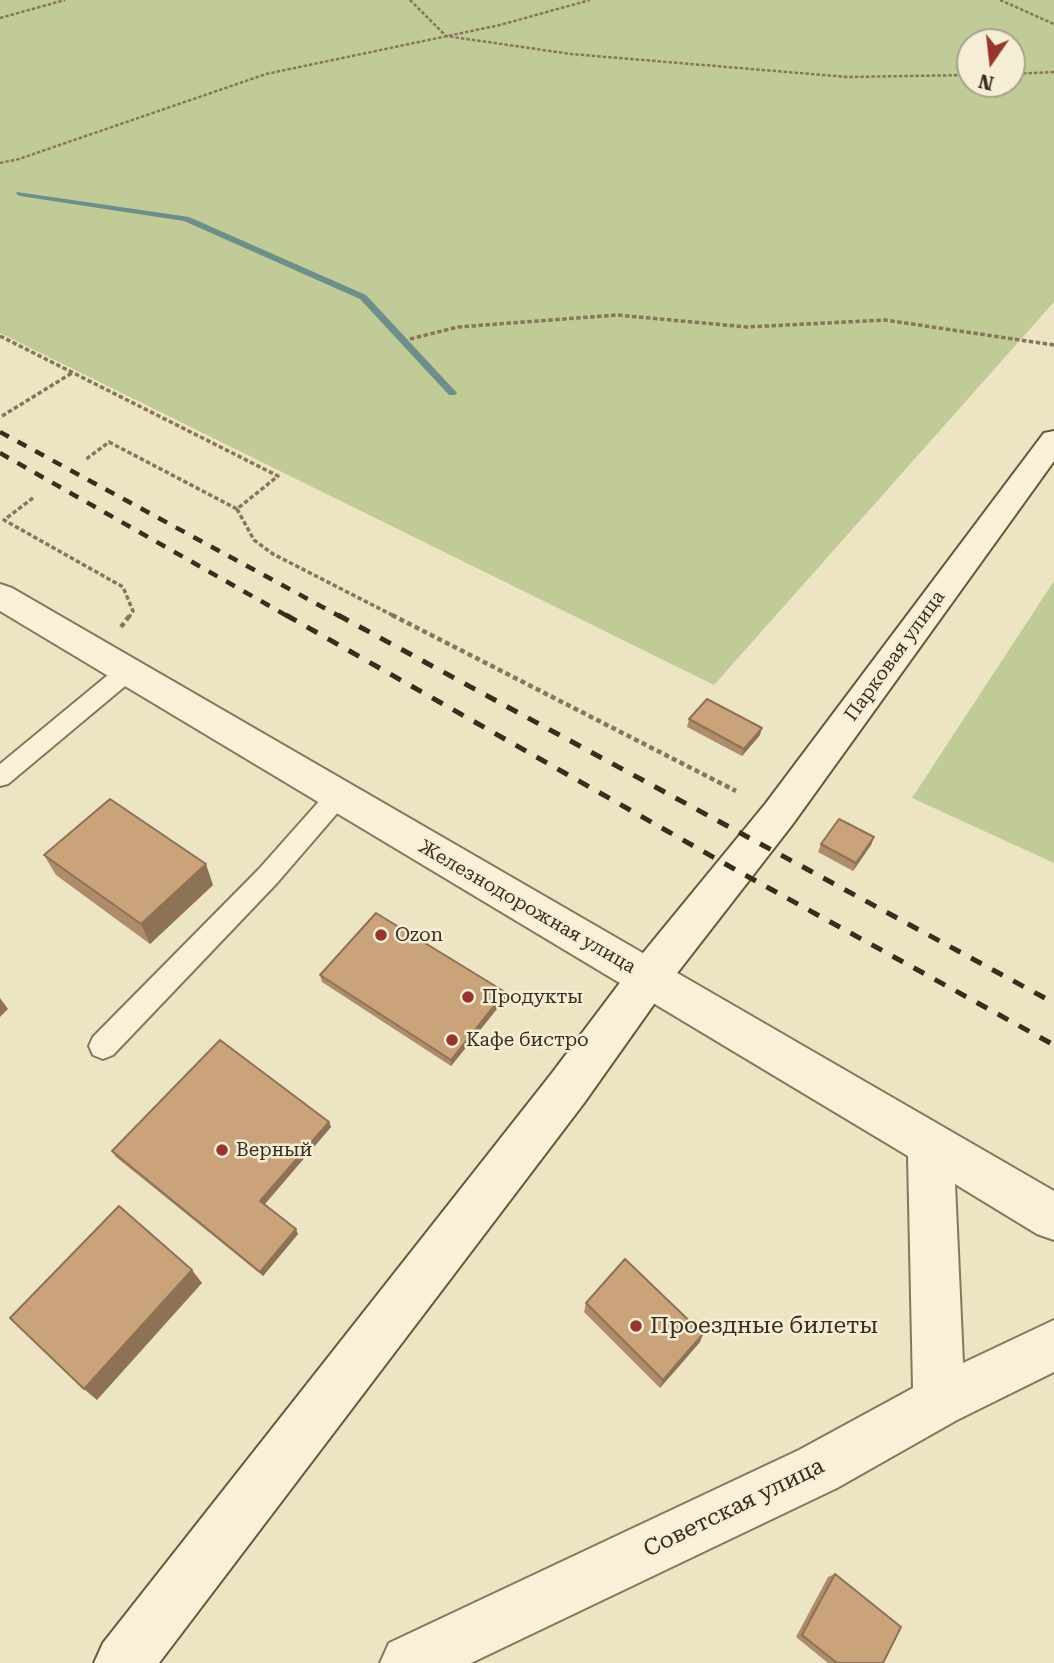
<!DOCTYPE html>
<html>
<head>
<meta charset="utf-8">
<style>
	body { margin:0 }
	#map { position:relative; width:1054px; height:1663px; overflow:hidden; background:#ede4c4; font-family:"Roboto Serif",serif }
	canvas { display:block }
	.north { position:absolute; left:956px; top:28px; width:70px; height:70px; box-sizing:border-box; background:#f5eed4; border:2px solid #a9a18c; border-radius:50%; rotate:194deg; font-size:19px; font-weight:700; line-height:28px; text-align:center; color:#382d1f }
	.north::after { content:''; display:block; margin:auto; width:24px; height:32px; background:#95352d; clip-path:polygon(50% 0,100% 100%,50% 72%,0 100%) }
</style>
</head>
<body>
<div id="map">
<canvas width="1054" height="1663"></canvas>
<div class="north">N</div>
</div>
<script>
const c = document.querySelector('canvas').getContext('2d');
c.lineJoin = 'round';
function fillPath(path, color) { c.fillStyle = color; c.fill(path, 'evenodd'); }
function trace(path, color, width, dash) { c.strokeStyle = color; c.lineWidth = width; c.lineCap = dash ? 'butt' : 'round'; c.setLineDash(dash || []); c.stroke(path); }
function drawText(font, color, halo, rows, align = 'center') {
  c.font = font + ' "Roboto Serif",serif'; c.lineWidth = 5; c.setLineDash([]); c.textBaseline = 'middle'; c.strokeStyle = halo; c.fillStyle = color; for (const [text, x, y, turn = 0] of rows) {
    c.save(); c.translate(x, y); c.rotate((+turn || 0) * Math.PI / 180); c.textAlign = isNaN(turn) ? turn : align; if (halo) c.strokeText(text, 0, 0); c.fillText(text, 0, 0); c.restore();
  }
}
const green = new Path2D(`
	M 0,0 L 1054,0 L 1054,302 L 714,685 L 0,333 ZM 1012,42 L 1012,84 L 970,84 L 970,42 Z
	M 1054,581 L 1054,863 L 912,798 Z`);
const stream = new Path2D(`
	M 17,192 L 189,217 L 366,295 L 457,393 L 455,395 L 449,395 L 360,299 L 184,221 L 20,196 L 16,194 Z`);
const pathFar2 = new Path2D(`
	M 410,0 L 446,36 L 571,54 L 847,77 L 970,75
	M 1000,0 L 1054,24
	M 0,18 L 65,0
	M 1012,74 L 1054,72
	M 0,163 L 19,159 L 266,74 L 500,25 L 590,0`);
const pathFar1 = new Path2D(`
	M 0,336 L 278,476 L 237,509 L 109,442 L 85,460
	M 410,339 L 458,327 L 617,315 L 747,327 L 885,320 L 1054,345
	M 2,416 L 72,373
	M 33,498 L 4,520 L 123,587 L 133,611 L 129,617
	M 237,509 L 254,540 L 273,554 L 396,617`);
const path = new Path2D(`
	M 392,615 L 736,791
	M 121,627 L 130,615`);
const service = new Path2D(`
	M 128,663 L 136,665 L 139,671 L 136,677 L 8,784 L 0,786 L 0,764 L 120,665 Z
	M 338,786 L 346,789 L 350,796 L 346,803 L 277,883 L 113,1055 L 103,1059 L 93,1055 L 89,1046 L 93,1037 L 259,869 L 330,789 Z`);
const minor = new Path2D(`
	M 0,584 L 12,588 L 1054,1191 L 1054,1240 L 1037,1234 L 955,1184 L 963,1363 L 1054,1320 L 1054,1372 L 957,1420 L 837,1488 L 471,1663 L 380,1663 L 389,1643 L 799,1450 L 913,1388 L 908,1156 L 0,611 Z`);
const secondary = new Path2D(`
	M 1054,431 L 1054,461 L 792,825 L 664,990 L 584,1103 L 159,1663 L 94,1663 L 103,1643 L 552,1073 L 634,964 L 766,803 L 1044,433 Z`);
const railFar1 = new Path2D(`
	M 0,432 L 341,617
	M 0,453 L 289,617`);
const rail = new Path2D(`
	M 286,615 L 736,870 L 1054,1045
	M 338,615 L 1054,1003`);
const wall = new Path2D(`
	M 689,719 L 760,735 L 742,756 L 687,727 Z
	M 874,837 L 871,845 L 853,871 L 818,852 L 821,844 Z
	M 44,855 L 213,885 L 150,944 L 56,875 Z
	M 320,975 L 505,999 L 451,1066 L 322,982 Z
	M 329,1122 L 331,1127 L 265,1204 L 298,1234 L 263,1276 L 116,1157 L 112,1151 Z
	M 586,1303 L 700,1342 L 660,1388 L 584,1312 Z
	M 835,1574 L 883,1663 L 828,1663 L 796,1637 L 828,1577 Z`);
const shadedWall = new Path2D(`
	M 762,728 L 760,735 L 742,756 L 744,749 Z
	M 874,837 L 871,845 L 853,871 L 856,863 Z
	M 206,864 L 213,885 L 150,944 L 141,924 Z
	M 505,992 L 505,999 L 451,1066 L 451,1060 Z
	M 0,998 L 8,1009 L 0,1017 Z
	M 329,1122 L 331,1127 L 263,1206 L 260,1201 Z
	M 296,1229 L 298,1234 L 263,1276 L 260,1272 Z
	M 192,1270 L 202,1283 L 97,1400 L 84,1389 Z
	M 703,1334 L 700,1342 L 660,1388 L 663,1380 Z`);
const building = new Path2D(`
	M 707,699 L 762,728 L 744,749 L 689,719 Z
	M 110,799 L 206,864 L 141,924 L 44,855 Z
	M 839,819 L 874,837 L 856,863 L 821,844 Z
	M 376,913 L 505,992 L 451,1060 L 320,975 Z
	M 220,1040 L 329,1122 L 260,1201 L 296,1229 L 260,1272 L 112,1151 Z
	M 119,1206 L 192,1270 L 84,1389 L 10,1318 Z
	M 625,1259 L 703,1334 L 663,1380 L 586,1303 Z
	M 835,1574 L 901,1627 L 883,1663 L 837,1663 L 802,1635 Z`);
const markers = [
	[381,935,7,"#95352d"],
	[468,997,7,"#95352d"],
	[452,1040,7,"#95352d"],
	[222,1150,7,"#95352d"],
	[636,1326,7,"#95352d"]
];
const streetNames = [
	["Парковая улица",895,656,-54],
	["Железнодорожная улица",527,907,30]
];
const poiNames = [
	["Ozon",395,935],
	["Продукты",482,997],
	["Кафе бистро",466,1040],
	["Верный",236,1150]
];
const nearPoinames = [
	["Проездные билеты",650,1326]
];
const nearStreetnames = [
	["Советская улица",734,1508,-26]
];
fillPath(green, '#c1cb98');
fillPath(stream, '#6d8e89');
trace(service, '#87765b', 4);
trace(minor, '#87765b', 4);
trace(secondary, '#69573e', 4);
trace(pathFar2, '#87765b', 2.5, [3.5, 2]);
trace(pathFar1, '#87765b', 3.5, [4.5, 2.5]);
trace(path, '#87765b', 4.5, [5, 3.5]);
fillPath(service, '#f8f1d7');
fillPath(minor, '#f8f1d7');
fillPath(secondary, '#f8f1d7');
trace(railFar1, '#382d1f', 4.5, [10, 10]);
trace(rail, '#382d1f', 5, [12, 12]);
fillPath(wall, '#ae8c6a');
fillPath(shadedWall, '#8d7256');
fillPath(building, '#caa37b');
trace(building, '#8d7256', 2);
for (const [x, y, r, color] of markers) { const dot = new Path2D(); dot.arc(x, y, r, 0, 2 * Math.PI); c.fillStyle = color; c.fill(dot); trace(dot, '#f5eed4', 2.5); }
drawText('19px', '#382d1f', '#f5eed4', streetNames);
drawText('19px', '#382d1f', '#f5eed4', poiNames, 'left');
drawText('23px', '#382d1f', '#f5eed4', nearPoinames, 'left');
drawText('23px', '#382d1f', '#f5eed4', nearStreetnames);
</script>
</body>
</html>
